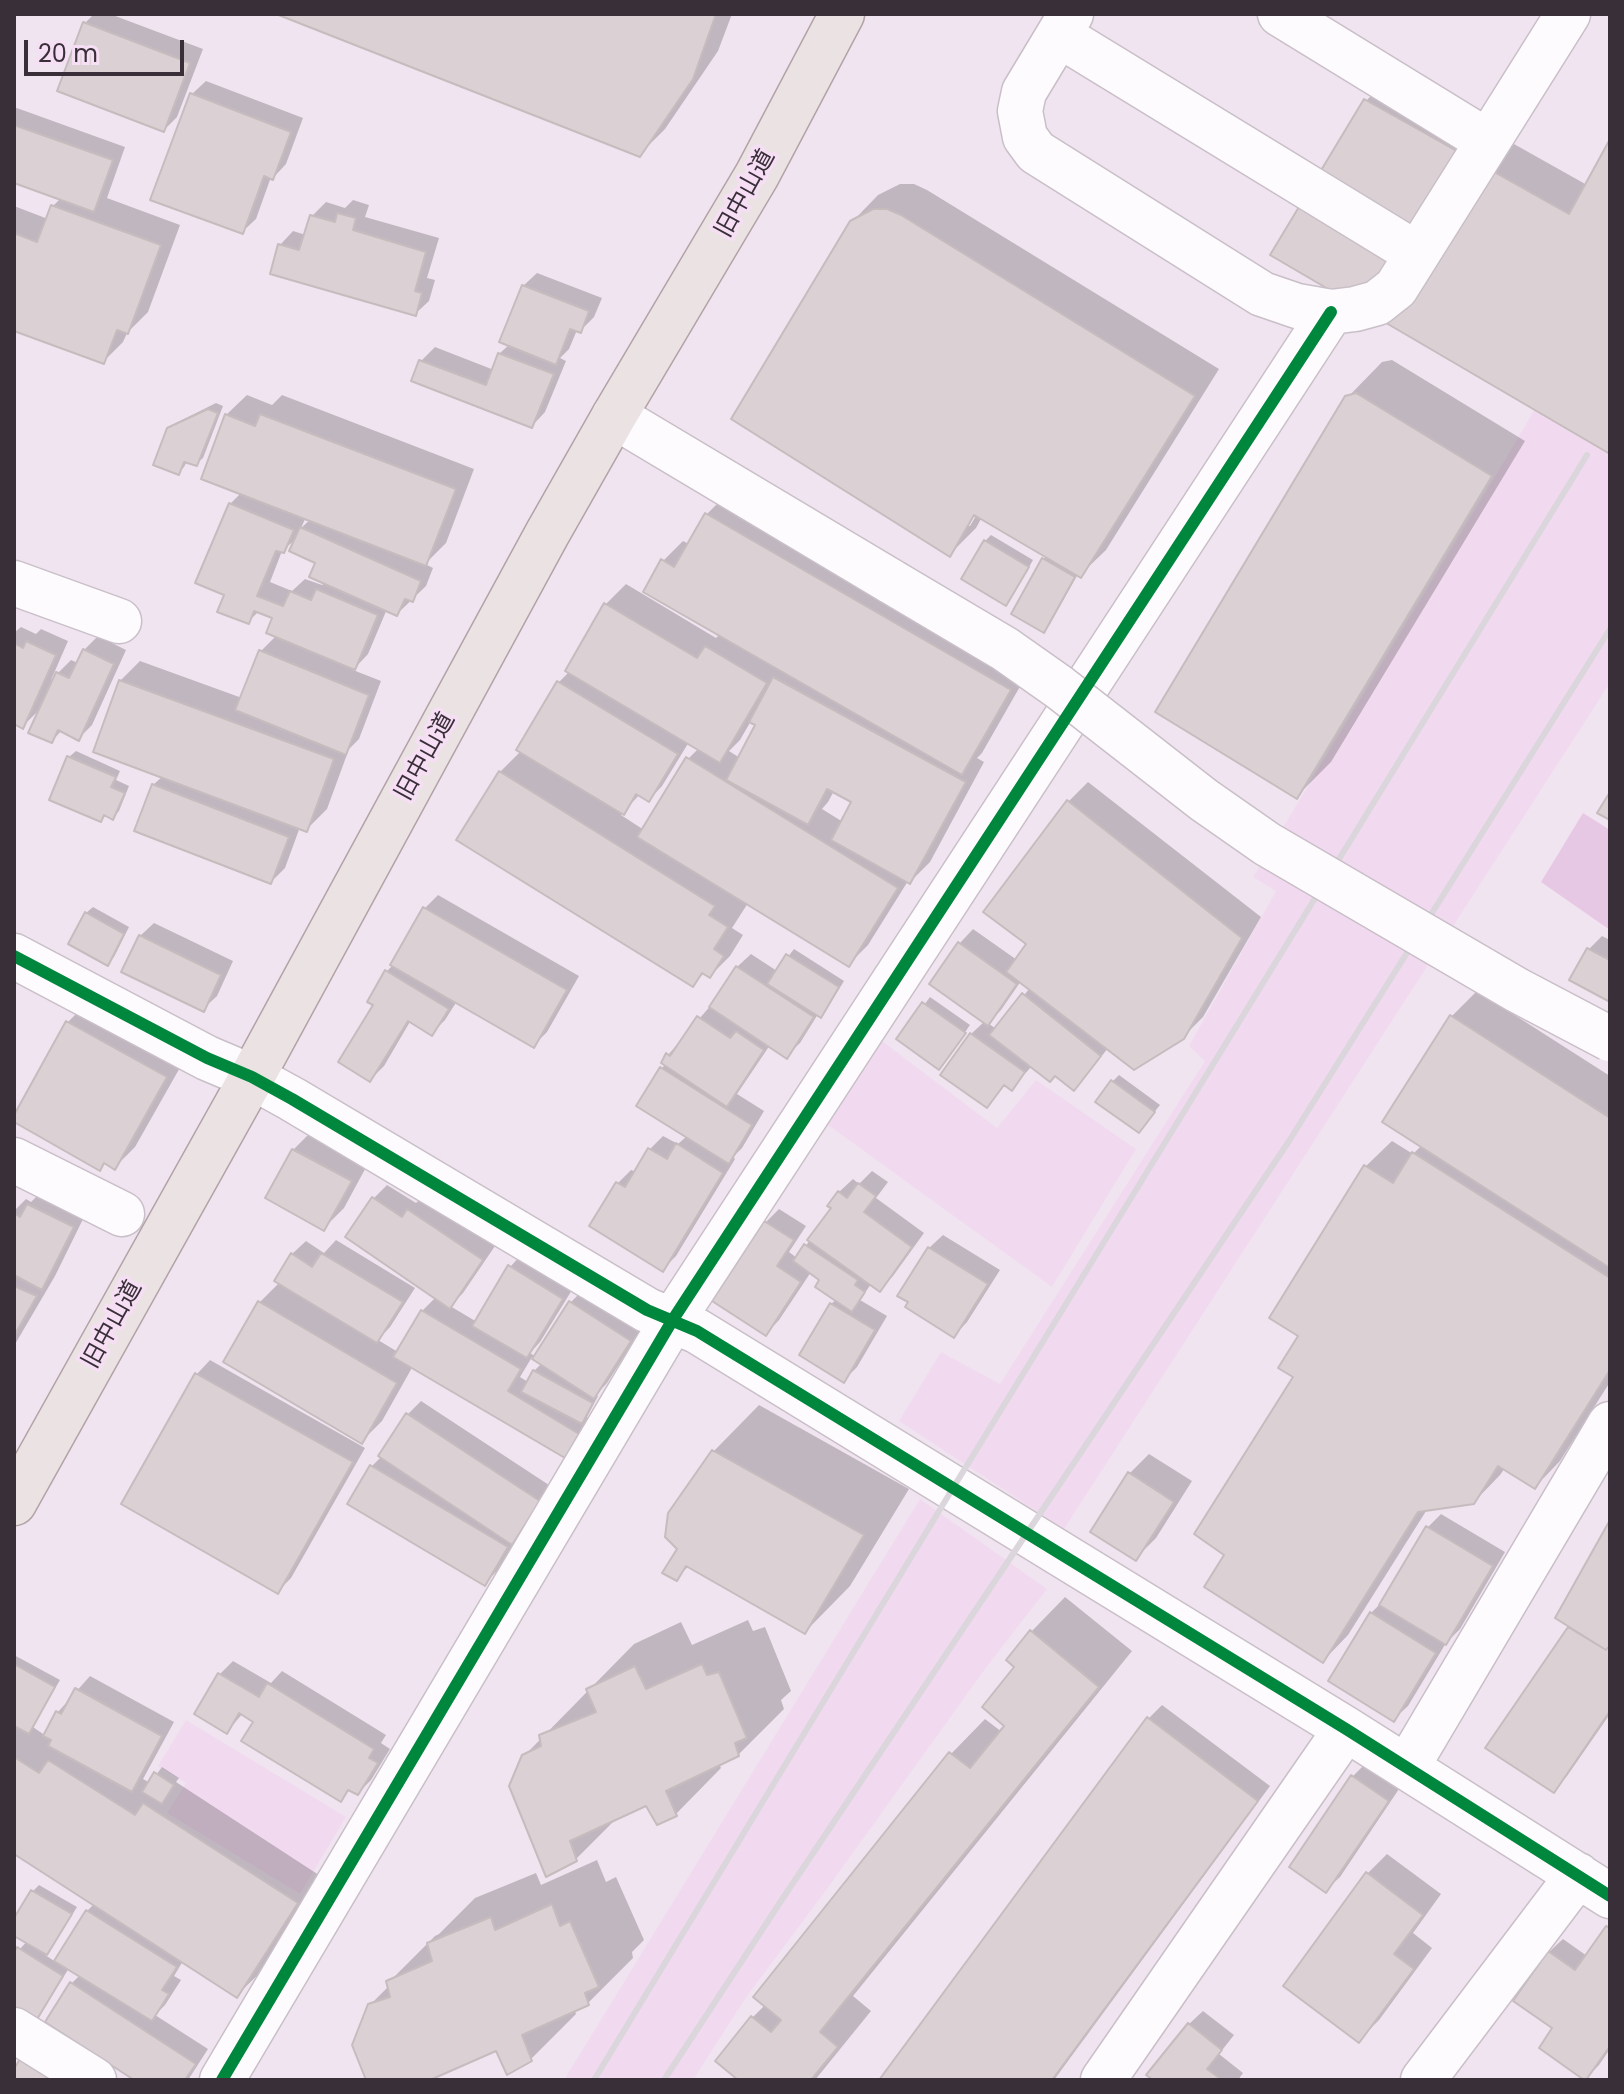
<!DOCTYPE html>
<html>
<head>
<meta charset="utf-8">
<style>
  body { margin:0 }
  #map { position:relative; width:1624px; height:2094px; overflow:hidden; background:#f0e4f0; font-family:Poppins,sans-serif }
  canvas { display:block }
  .frame { position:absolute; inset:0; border:16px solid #392f38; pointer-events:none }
  .scale { position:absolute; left:24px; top:40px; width:160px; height:36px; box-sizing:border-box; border:4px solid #392f38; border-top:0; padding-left:10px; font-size:24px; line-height:28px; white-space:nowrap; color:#392f38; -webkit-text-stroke:6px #f6def4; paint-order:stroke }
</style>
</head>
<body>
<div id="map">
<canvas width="1624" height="2094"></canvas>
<div class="frame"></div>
<div class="scale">20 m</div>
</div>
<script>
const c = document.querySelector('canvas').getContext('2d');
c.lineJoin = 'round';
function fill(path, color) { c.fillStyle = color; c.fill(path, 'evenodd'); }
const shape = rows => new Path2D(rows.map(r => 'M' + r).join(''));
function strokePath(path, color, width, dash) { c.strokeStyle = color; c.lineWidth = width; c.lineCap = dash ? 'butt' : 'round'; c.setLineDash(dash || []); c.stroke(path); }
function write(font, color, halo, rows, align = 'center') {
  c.font = font + ' Poppins,"Noto Sans JP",sans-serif'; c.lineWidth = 7; c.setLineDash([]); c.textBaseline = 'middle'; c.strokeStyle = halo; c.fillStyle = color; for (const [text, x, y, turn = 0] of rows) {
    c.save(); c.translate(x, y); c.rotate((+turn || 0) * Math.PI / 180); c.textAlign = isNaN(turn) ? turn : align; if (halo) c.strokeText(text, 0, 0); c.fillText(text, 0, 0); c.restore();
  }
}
fill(shape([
  [1610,281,1610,683,1064,1529,899,1421,941,1352,1000,1384,1205,1061,1189,1046,1276,891,1253,877,1502,465],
  [882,1041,997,1128,1036,1080,1136,1149,1052,1287,828,1125],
  [920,1499,1047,1589,985,1669,827,1889,747,1996,693,2080,564,2080],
  [186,1720,346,1817,300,1894,167,1813,186,1783,158,1766]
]), '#f1daef');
fill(shape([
  [1583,813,1610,830,1610,930,1541,882]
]), '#e7c8e4');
fill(shape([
  [94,14,110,14,203,49,177,117,164,130,85,23],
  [282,14,732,14,718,51,665,129,639,155],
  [1391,75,1587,185,1610,143,1610,452,1366,101],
  [206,81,303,118,286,164,273,178,271,177,256,219,242,232,192,94],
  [14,107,125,147,107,198,180,225,148,312,127,333,123,342,103,362,14,328,14,206,48,219,53,206,61,198,14,181],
  [900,184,914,184,927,190,1219,369,1106,550,1080,575,1078,574,1050,624,1044,630,1043,559,1047,556,982,517,976,528,950,554,852,222,878,195],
  [978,505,981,507,970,526,965,526],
  [353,200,369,205,365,217,439,238,427,278,435,280,429,301,415,314,280,245,293,231,306,235,312,216,326,202,345,208],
  [537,273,602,298,594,317,580,331,577,330,569,349,560,358,566,361,545,412,532,426,413,380,421,361,435,347,494,370,499,354,510,344,523,286],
  [1392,360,1525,441,1331,762,1297,796,1347,398,1382,362],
  [247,395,272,405,282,395,474,469,446,543,425,564,433,568,426,586,397,614,387,609,368,654,353,670,381,681,359,739,349,749,327,809,307,829,300,827,285,868,271,882,153,785,163,776,120,681,140,661,242,698,261,651,277,635,275,617,259,611,248,622,227,594,230,504,241,493,226,415],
  [306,517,311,519,301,528],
  [297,538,317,562,326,582,322,585,305,579,292,591,270,582,282,551],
  [216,403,223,406,203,458,196,464,187,461,184,467,178,473,169,430,176,423],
  [726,495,1030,669,982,753,977,758,984,762,930,862,910,882,908,881,868,945,848,965,748,903,732,928,743,935,730,956,710,976,705,972,693,985,500,772,521,751,558,683,569,672,606,604,626,584,716,638,720,634,663,561,683,541,689,544,706,515],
  [751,721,758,724,740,758,729,751,740,740],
  [689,742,699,748,688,759,644,830,621,815,640,794,649,800,662,786],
  [834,791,854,801,843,822,822,809,828,802],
  [991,535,1033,560,1012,597,1006,603,985,541],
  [21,627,36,634,41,629,68,641,51,680,71,660,78,663,84,650,98,636,126,650,92,725,79,738,62,730,52,741,41,708,23,726,14,722,14,633],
  [76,751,120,771,116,780,129,786,119,811,113,817,106,814,100,820,69,757],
  [1088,782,1261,917,1203,1017,1182,1038,1108,1048,1087,1075,1074,1088,1055,1074,1032,1066,1012,1088,1006,1084,987,1106,971,1034,985,1021,931,983,960,943,973,929,1017,960,1029,944,1068,802],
  [1021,981,1030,988,996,1029,988,1023,1001,1010],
  [438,895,579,976,547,1032,534,1045,457,1001,445,1020,432,1033,411,1020,384,1066,370,1080,376,1005,387,971,393,965,425,908],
  [93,907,129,927,114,957,107,963,86,913],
  [154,923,233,961,217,996,203,1009,140,936],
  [1602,936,1610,940,1610,1000,1589,949],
  [794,949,844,981,827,1009,820,1015,818,1014,800,1043,786,1056,770,1045,737,1094,764,1111,742,1148,733,1157,735,1159,676,1256,663,1269,618,1183,631,1170,636,1172,650,1149,663,1136,678,1144,687,1136,661,1069,666,1064,668,1055,712,1004,737,967,751,954,777,971],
  [1477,991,1610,1076,1610,1382,1560,1461,1535,1487,1505,1468,1500,1475,1474,1502,1428,1508,1348,1635,1323,1661,1227,1554,1296,1376,1301,1335,1366,1166,1392,1141,1413,1154,1422,1145,1451,1017],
  [930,997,970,1025,945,1061,899,1039],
  [88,1002,186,1057,135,1147,115,1167,106,1162,100,1168,14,1120,68,1022],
  [1119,1075,1160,1105,1145,1124,1112,1082],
  [313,1130,370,1160,344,1208,324,1228,293,1150],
  [872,1171,888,1182,876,1198,924,1233,893,1276,880,1290,871,1284,860,1300,887,1316,857,1367,844,1380,831,1304,837,1299,822,1280,811,1272,779,1320,766,1334,715,1301,766,1222,779,1209,806,1226,789,1252,797,1258,834,1207,839,1192,853,1179,859,1184],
  [387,1185,416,1203,422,1197,495,1246,463,1293,450,1306,477,1322,510,1267,523,1253,575,1285,540,1342,530,1353,536,1357,571,1302,584,1289,643,1327,607,1383,596,1395,598,1396,587,1417,591,1420,578,1442,565,1456,413,1366,382,1421,362,1441,260,1302,280,1282,292,1254,306,1241,324,1253,336,1240,415,1288,390,1327,378,1340,398,1352,422,1311,436,1297,374,1198],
  [532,1357,542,1363,534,1371,528,1382,520,1377],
  [42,1191,86,1213,55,1276,14,1346,14,1211,26,1199,31,1202],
  [943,1235,1000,1270,967,1322,954,1336,929,1248],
  [210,1360,365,1448,291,1578,278,1591,124,1503,197,1374],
  [421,1401,552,1487,519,1534,498,1570,485,1583,371,1467,382,1456,408,1414],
  [759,1405,909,1489,850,1586,805,1632,689,1566,676,1578,679,1549,714,1451],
  [1149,1454,1192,1481,1156,1538,1136,1558,1129,1474],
  [1441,1514,1505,1552,1460,1629,1446,1643,1408,1706,1394,1719,1371,1613,1385,1599,1428,1527],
  [1610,1524,1610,1714,1567,1776,1553,1790,1488,1748,1571,1627],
  [1065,1597,1132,1651,853,1996,871,2011,815,2080,742,2080,718,2061,753,2017,765,2005,951,1754,985,1719,1002,1732,1007,1725,1017,1667,1031,1632],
  [748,1620,753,1631,765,1627,791,1691,781,1700,784,1709,738,1755,719,1764,721,1768,676,1814,647,1803,619,1816,576,1859,524,1756,634,1644,681,1622,692,1645],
  [14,1655,60,1680,33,1727,46,1736,58,1712,90,1676,174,1722,143,1779,150,1783,162,1767,179,1778,176,1782,322,1877,263,1970,237,1995,183,1961,174,1976,181,1980,165,2005,155,2015,208,2049,188,2080,138,2080,47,2021,72,1983,80,1975,69,1968,42,2012,36,2018,14,2005,14,1956,27,1941,14,1933,14,1922,33,1891,39,1885,77,1907,53,1946,45,1955,56,1962,87,1911,94,1904,14,1852],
  [233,1661,271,1683,282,1671,386,1735,381,1743,390,1749,371,1780,358,1793,350,1789,340,1799,255,1721,243,1713,227,1732,220,1674],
  [1162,1705,1270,1786,1054,2080,882,2080,1148,1719],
  [1366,1763,1401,1786,1340,1877,1326,1890,1292,1867,1353,1776],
  [1387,1854,1441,1894,1413,1933,1432,1948,1379,2020,1359,2040,1367,1874],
  [597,1860,606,1882,616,1877,644,1940,632,1952,633,1958,588,2003,574,2009,576,2014,530,2060,497,2048,425,2080,368,2080,370,2005,390,1985,389,1982,435,1936,439,1934,475,1898,536,1873,541,1885],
  [1610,1925,1610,2049,1599,2065,1585,2079,1555,2028,1549,1952,1563,1939,1587,1956],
  [1203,2011,1234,2035,1219,2054,1243,2073,1238,2080,1156,2080,1189,2024]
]), '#0003');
const building = shape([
  [276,14,716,14,693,79,640,157,276,14],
  [83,22,190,63,164,132,57,91,83,22],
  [190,93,291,132,273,180,264,176,243,234,150,200,190,93],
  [1364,99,1569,214,1610,139,1610,454,1270,255,1364,99],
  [14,125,113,160,94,212,14,183,14,125],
  [51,205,161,245,128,334,117,330,104,364,14,331,14,233,37,242,51,205],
  [873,209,887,209,901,215,1195,396,1081,578,974,515,950,557,731,419,850,221,873,209],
  [337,213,356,218,353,230,426,252,415,291,422,293,416,316,270,274,278,244,299,250,310,215,335,222,337,213],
  [522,285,589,311,581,333,570,329,556,365,499,342,522,285],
  [498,353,554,374,532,428,411,381,419,360,486,385,498,353],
  [1356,393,1492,476,1297,799,1155,712,1345,396,1356,393],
  [208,409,218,413,197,466,184,462,179,475,153,465,167,428,208,409],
  [225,414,255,426,260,414,456,489,426,566,201,479,225,414],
  [229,503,294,530,284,553,276,551,257,596,283,606,290,591,311,600,316,589,378,615,355,670,266,633,272,618,254,611,249,624,217,612,224,595,195,583,229,503],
  [705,513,1011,690,962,775,643,592,661,559,674,567,705,513],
  [300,527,421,581,413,602,405,599,397,616,309,577,315,563,289,551,300,527],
  [984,540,1029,567,1006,606,961,579,984,540],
  [1042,558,1075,577,1044,633,1011,614,1042,558],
  [604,603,697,658,705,646,767,683,720,763,565,671,604,603],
  [26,641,56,655,23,729,14,724,14,643,23,648,26,641],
  [83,649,114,664,79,741,58,730,52,743,28,733,56,672,69,678,83,649],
  [259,650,369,695,346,755,235,710,259,650],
  [773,677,966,782,910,884,831,840,851,802,827,789,808,825,726,780,755,725,749,722,773,677],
  [119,680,334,759,307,832,93,752,119,680],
  [557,681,678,754,649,802,636,794,624,815,516,750,557,681],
  [67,756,116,777,111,787,125,793,113,820,104,815,101,822,49,800,67,756],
  [686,757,898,888,849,967,637,837,686,757],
  [499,771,715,906,709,915,728,927,714,949,724,956,710,978,702,973,693,987,456,840,499,771],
  [152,784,289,837,271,884,134,831,152,784],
  [1610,792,1610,820,1597,813,1610,792],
  [1067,800,1242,938,1184,1039,1134,1070,1006,972,1026,944,983,912,1067,800],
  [423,907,567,990,534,1048,390,965,423,907],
  [85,912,124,934,108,966,68,944,85,912],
  [139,935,221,975,204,1012,121,972,139,935],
  [958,942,1017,984,988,1026,929,984,958,942],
  [1587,948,1610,960,1610,1002,1569,980,1587,948],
  [786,954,839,987,821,1018,767,984,786,954],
  [736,966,814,1017,787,1059,709,1007,736,966],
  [385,970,449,1009,432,1036,408,1021,370,1082,338,1062,373,1005,367,1002,385,970],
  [1022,993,1101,1056,1074,1091,1055,1076,1050,1082,989,1035,1022,993],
  [922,1002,966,1033,939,1070,896,1039,922,1002],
  [1450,1015,1610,1118,1610,1268,1382,1122,1450,1015],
  [697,1016,730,1038,736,1031,764,1050,727,1107,661,1063,666,1053,670,1056,697,1016],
  [66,1021,167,1077,115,1170,104,1163,100,1171,14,1122,14,1115,66,1021],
  [970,1033,1025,1072,1012,1091,1004,1085,987,1108,940,1075,970,1033],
  [660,1067,752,1125,729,1164,636,1106,660,1067],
  [1111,1080,1155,1112,1139,1133,1095,1102,1111,1080],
  [676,1143,723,1173,663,1272,589,1226,616,1182,625,1187,648,1148,667,1159,676,1143],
  [292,1149,352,1181,324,1231,265,1198,292,1149],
  [1412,1152,1610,1278,1610,1370,1535,1489,1498,1466,1474,1504,1418,1512,1323,1663,1204,1587,1224,1555,1194,1534,1293,1377,1278,1368,1298,1336,1269,1318,1364,1165,1393,1183,1412,1152],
  [858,1183,876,1196,864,1212,912,1247,880,1292,807,1240,831,1208,827,1206,838,1191,847,1198,858,1183],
  [372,1197,402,1217,407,1209,483,1260,450,1309,345,1237,372,1197],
  [27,1204,74,1227,42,1290,14,1275,14,1213,20,1217,27,1204],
  [764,1221,794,1240,777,1266,801,1282,766,1336,712,1301,764,1221],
  [804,1244,858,1280,855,1285,865,1292,852,1312,815,1287,819,1280,793,1261,804,1244],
  [928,1247,988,1284,954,1338,905,1307,908,1302,897,1296,928,1247],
  [291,1253,312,1267,321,1253,403,1302,377,1343,274,1281,291,1253],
  [508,1265,563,1299,527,1358,472,1326,508,1265],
  [14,1286,37,1296,14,1336,14,1286],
  [258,1301,397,1383,362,1444,223,1362,258,1301],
  [569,1301,631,1341,594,1399,532,1359,569,1301],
  [830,1303,875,1330,844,1383,799,1355,830,1303],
  [421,1310,521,1369,508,1391,579,1434,565,1458,393,1357,421,1310],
  [533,1370,593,1403,582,1424,521,1392,533,1370],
  [195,1373,353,1462,278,1594,121,1504,195,1373],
  [406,1413,540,1501,512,1545,378,1456,406,1413],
  [712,1450,864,1535,805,1634,686,1566,677,1581,662,1573,677,1549,665,1537,668,1513,712,1450],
  [370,1465,508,1547,485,1586,347,1504,370,1465],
  [1128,1472,1174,1502,1136,1561,1090,1532,1128,1472],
  [1610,1520,1610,1645,1606,1650,1555,1618,1610,1520],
  [1426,1526,1493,1566,1446,1645,1379,1605,1426,1526],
  [1370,1612,1436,1653,1394,1722,1328,1681,1370,1612],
  [1568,1627,1606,1650,1610,1645,1610,1711,1554,1793,1485,1748,1568,1627],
  [1030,1630,1099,1687,820,2032,838,2047,811,2080,738,2080,715,2061,751,2016,771,2032,781,2020,753,1997,949,1752,970,1768,1004,1726,982,1707,1014,1667,1006,1660,1030,1630],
  [14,1664,55,1687,29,1734,14,1726,14,1664],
  [702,1664,707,1675,719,1672,747,1738,735,1743,739,1756,666,1791,677,1816,657,1825,646,1806,570,1841,577,1861,546,1877,509,1786,522,1755,541,1746,539,1735,596,1712,586,1689,635,1666,646,1689,702,1664],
  [218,1673,259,1697,267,1683,374,1749,369,1758,378,1763,358,1795,348,1790,341,1802,241,1741,253,1722,239,1713,227,1734,194,1714,218,1673],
  [75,1688,162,1736,132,1792,48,1746,51,1740,43,1736,56,1711,61,1714,75,1688],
  [1147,1717,1258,1801,1052,2080,879,2080,1147,1717],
  [14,1757,39,1773,48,1760,135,1815,143,1803,298,1903,237,1998,14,1854,14,1757],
  [154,1772,174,1785,162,1804,142,1792,154,1772],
  [1351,1775,1389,1801,1326,1893,1289,1867,1351,1775],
  [1366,1872,1423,1915,1394,1954,1414,1969,1359,2043,1283,1986,1366,1872],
  [31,1890,72,1914,47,1955,14,1936,14,1918,31,1890],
  [552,1904,560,1926,570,1921,599,1987,585,1993,589,2005,522,2035,532,2061,507,2075,496,2051,430,2080,366,2080,352,2045,368,2004,390,1997,386,1981,432,1961,427,1943,491,1917,495,1930,552,1904],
  [86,1910,177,1967,162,1990,169,1994,152,2021,54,1961,86,1910],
  [1606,1926,1610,1928,1610,2046,1586,2080,1584,2080,1539,2048,1552,2028,1513,2001,1548,1951,1575,1970,1606,1926],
  [17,1947,63,1976,36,2021,14,2007,14,1952,17,1947],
  [70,1982,196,2064,185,2080,134,2080,45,2022,70,1982],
  [1188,2023,1222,2050,1207,2069,1222,2080,1153,2080,1146,2075,1188,2023],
  [20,2059,52,2080,14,2080,14,2069,20,2059]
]);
fill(building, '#dbd1d4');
strokePath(building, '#c6bbbd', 2);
const minor = shape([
  [1071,14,1024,92,1020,111,1025,137,1036,152,1262,294,1297,306,1331,312,1355,309,1377,303,1396,288,1568,14],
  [1280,14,1487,141],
  [1059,35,1417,254],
  [614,416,892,582],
  [14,583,119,621],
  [14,956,207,1058,252,1077,292,1099,647,1310,697,1331,1346,1729,1610,1896],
  [14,1160,122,1214],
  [1407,1767,1610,1424],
  [14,2030,94,2080],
  [222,2080,672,1321,1331,312],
  [1103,2080,1346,1729],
  [1423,2080,1578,1875]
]);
const major = shape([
  [14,1503,252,1077,547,534,614,416,757,175,842,14]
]);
strokePath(minor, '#c9bfc8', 47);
strokePath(major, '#b3a2a6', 47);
strokePath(minor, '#fdfbfd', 44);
strokePath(major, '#ebe3e3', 44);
strokePath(shape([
  [594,2080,953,1488,1587,455],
  [664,2080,781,1901,1289,1141,1610,629]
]), '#dbd6db', 6);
const minorBridge = shape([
  [892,582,1005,649,1059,687,1204,800,1267,844,1517,990,1610,1039]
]);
strokePath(minorBridge, '#c9bfc8', 47, []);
strokePath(minorBridge, '#fdfbfd', 44);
strokePath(shape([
  [14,956,207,1058,252,1077,292,1099,647,1310,697,1331,1346,1729,1610,1896],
  [222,2080,672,1321,1331,312]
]), '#00873e', 12);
write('24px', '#392f38', '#f6def4', [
  ["旧中山道",746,194,-61],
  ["旧中山道",426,757,-61],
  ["旧中山道",113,1325,-61]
]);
</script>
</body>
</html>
